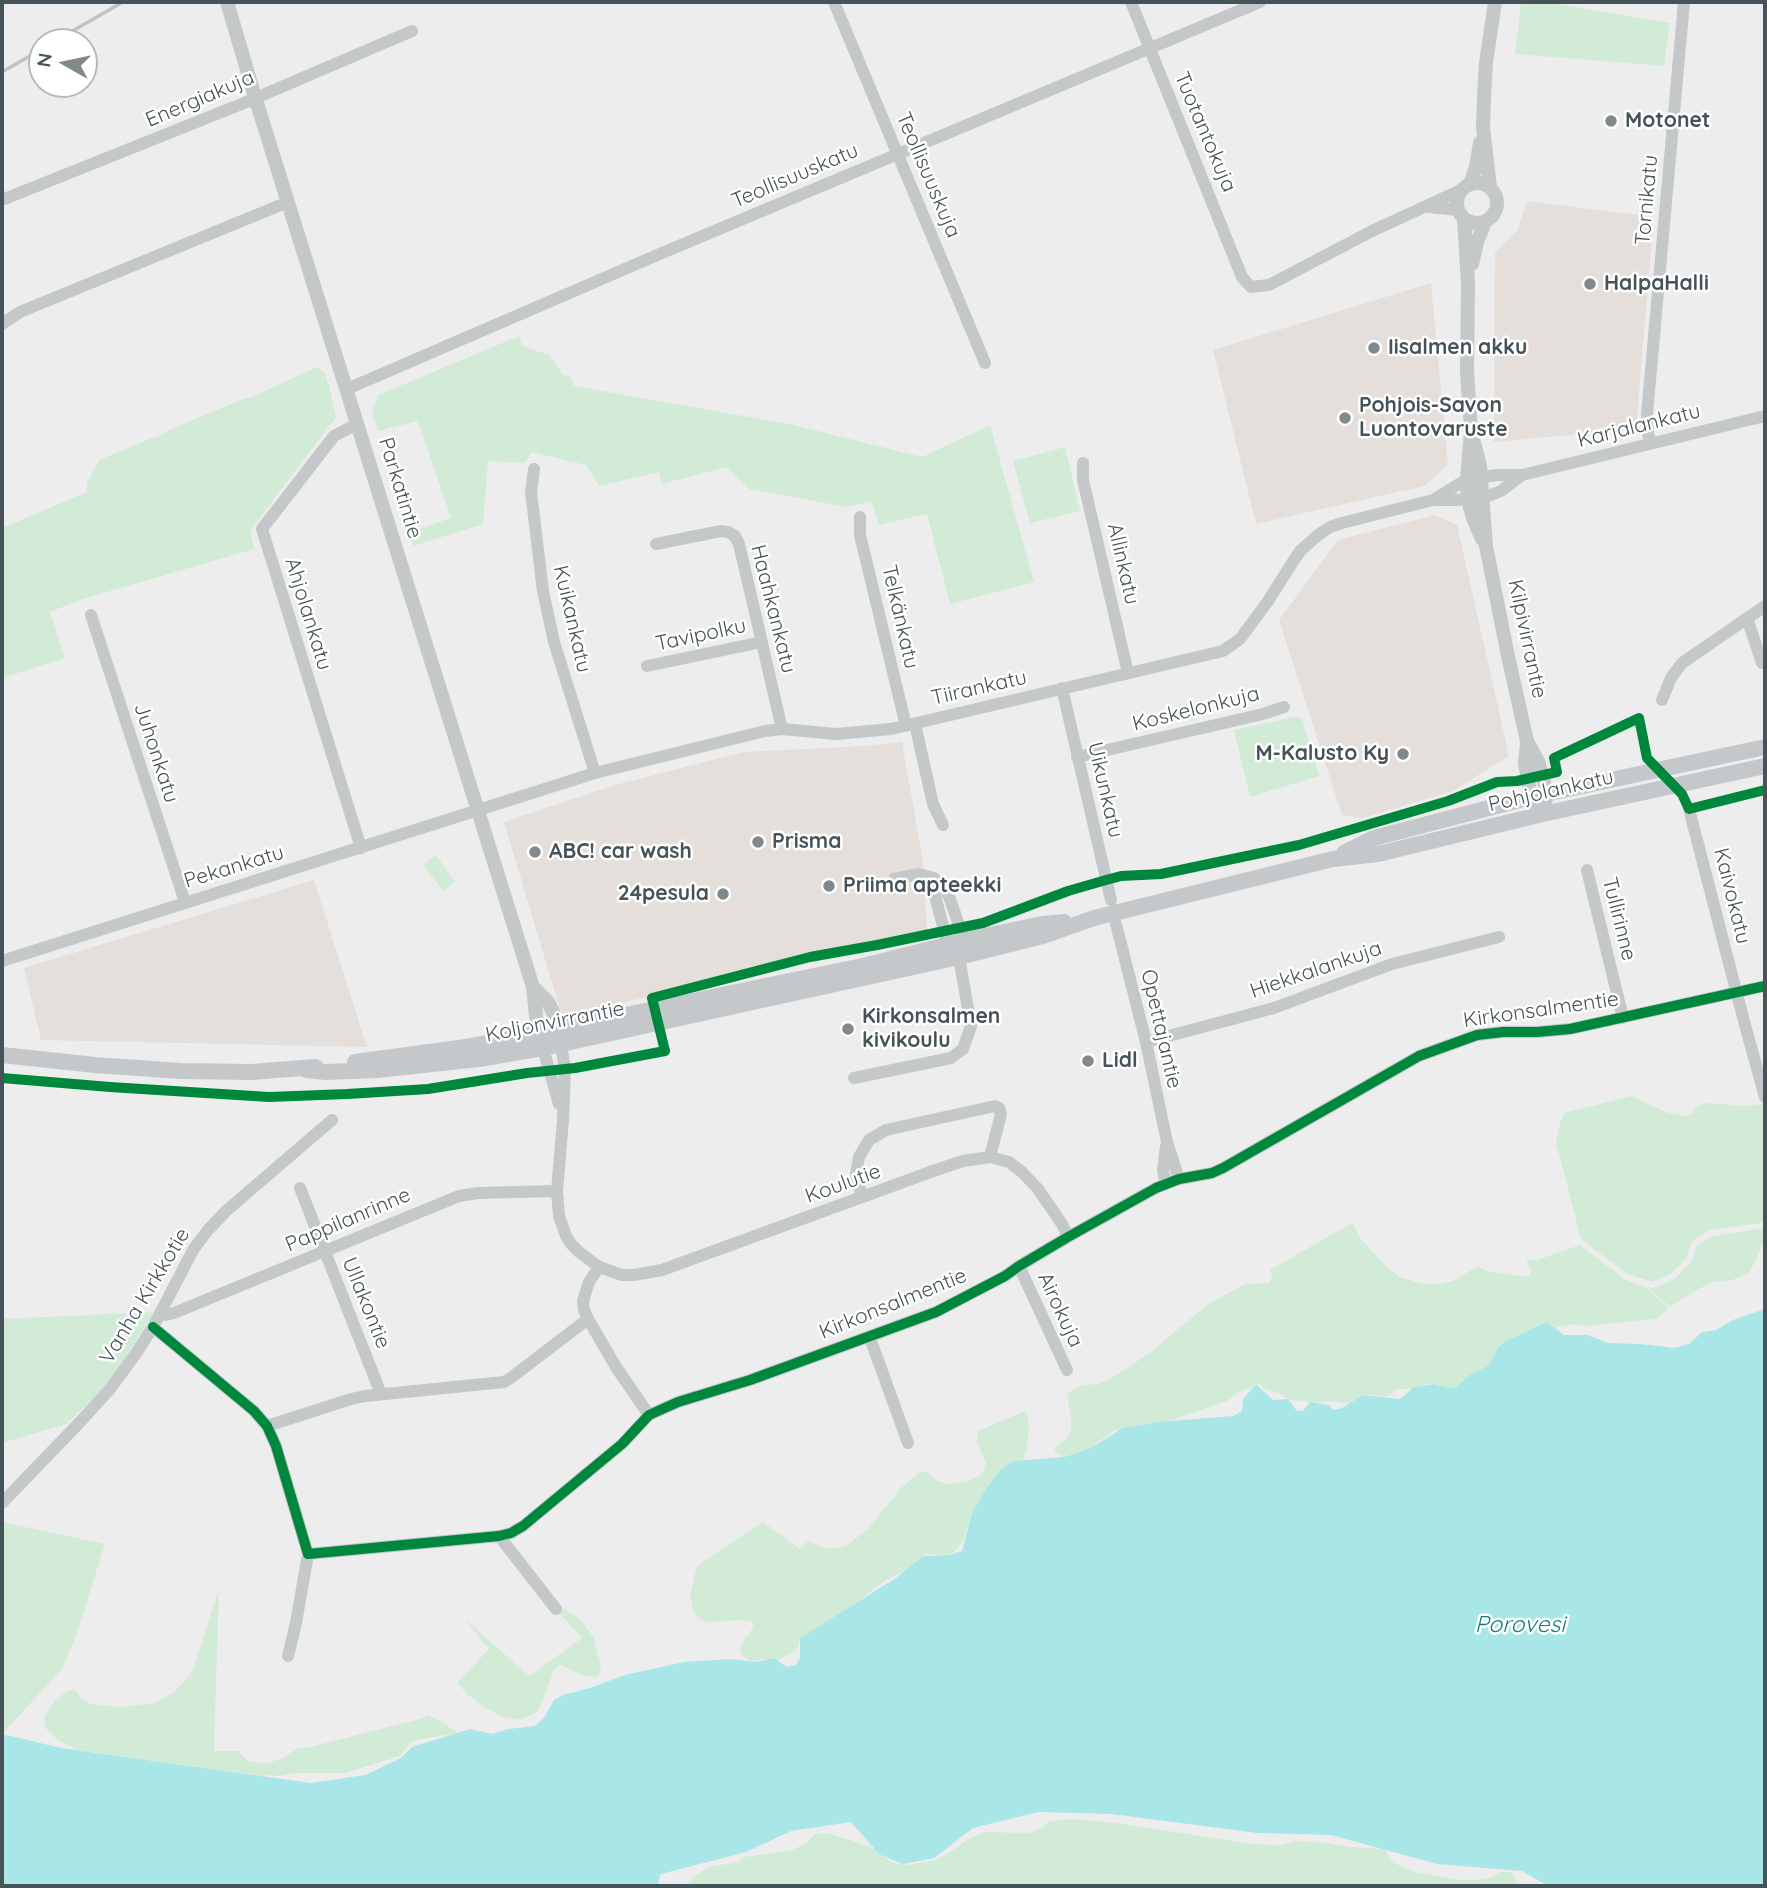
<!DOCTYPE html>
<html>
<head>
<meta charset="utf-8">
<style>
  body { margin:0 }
  #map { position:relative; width:1767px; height:1888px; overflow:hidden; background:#eeeded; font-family:Quicksand,sans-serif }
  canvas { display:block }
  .frame { position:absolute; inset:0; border:4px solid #465358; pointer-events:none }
  .north { position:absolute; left:28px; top:28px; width:70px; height:70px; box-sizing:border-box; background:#fff; border:2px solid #b5babc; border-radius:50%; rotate:279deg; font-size:19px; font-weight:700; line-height:28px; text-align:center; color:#465358 }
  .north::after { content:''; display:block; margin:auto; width:24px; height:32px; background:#81898c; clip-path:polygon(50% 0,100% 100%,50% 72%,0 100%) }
</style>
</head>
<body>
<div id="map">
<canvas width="1767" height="1888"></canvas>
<div class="frame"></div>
<div class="north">N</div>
</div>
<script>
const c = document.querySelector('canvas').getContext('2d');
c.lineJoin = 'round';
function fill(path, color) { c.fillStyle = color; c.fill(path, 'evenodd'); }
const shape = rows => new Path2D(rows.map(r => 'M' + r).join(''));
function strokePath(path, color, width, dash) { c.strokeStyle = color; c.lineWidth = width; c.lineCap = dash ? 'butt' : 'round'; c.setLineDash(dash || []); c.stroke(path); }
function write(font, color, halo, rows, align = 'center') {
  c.font = font + ' Quicksand,sans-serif'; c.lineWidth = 5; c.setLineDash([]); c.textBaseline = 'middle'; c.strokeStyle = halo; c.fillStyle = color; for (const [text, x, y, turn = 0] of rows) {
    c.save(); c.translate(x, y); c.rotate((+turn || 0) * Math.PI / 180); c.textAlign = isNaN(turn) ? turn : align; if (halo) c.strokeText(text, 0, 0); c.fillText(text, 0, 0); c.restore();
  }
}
fill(shape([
  [1527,201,1654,217,1636,429,1494,442,1495,252,1517,231],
  [1431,283,1448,465,1424,486,1256,524,1213,350],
  [1435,515,1457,525,1509,756,1453,791,1363,818,1342,815,1279,620,1338,540],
  [902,742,923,862,927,931,912,938,562,1016,504,822,615,785,744,752,864,746],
  [314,880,367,1047,41,1040,24,968]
]), '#e4dfda');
fill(shape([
  [1521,2,1545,2,1670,23,1664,66,1515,54],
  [519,336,522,346,549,355,563,375,570,376,574,386,794,425,922,457,990,425,1034,582,950,604,927,514,879,525,872,501,847,507,749,489,726,467,662,484,659,472,599,486,586,465,532,452,524,463,488,461,483,524,413,546,410,532,451,518,418,421,378,431,372,412,378,395],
  [317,367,325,373,328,384,329,384,336,417,250,531,254,549,83,599,50,612,65,658,2,678,2,528,87,492,87,483,99,460,149,439,160,436,169,430,238,401,254,396],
  [1065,447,1080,511,1030,523,1013,461],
  [1294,717,1302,718,1319,776,1250,797,1234,730],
  [436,855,455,882,443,891,423,865],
  [1631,1096,1666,1112,1683,1116,1690,1115,1697,1106,1706,1103,1746,1106,1764,1104,1765,1109,1765,1220,1761,1223,1710,1230,1692,1241,1686,1259,1672,1273,1653,1282,1627,1274,1581,1239,1556,1142,1560,1123,1564,1113],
  [1352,1223,1361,1239,1383,1263,1399,1277,1424,1284,1441,1284,1453,1281,1478,1266,1486,1271,1528,1277,1531,1272,1526,1260,1537,1260,1580,1245,1624,1279,1645,1287,1669,1308,1656,1319,1585,1326,1576,1324,1556,1327,1547,1322,1498,1348,1488,1366,1471,1374,1455,1388,1448,1388,1434,1384,1427,1384,1412,1389,1398,1389,1387,1396,1363,1395,1349,1403,1329,1401,1315,1403,1288,1399,1279,1393,1263,1388,1261,1384,1256,1384,1251,1388,1238,1392,1227,1401,1160,1424,1143,1424,1113,1431,1091,1448,1063,1457,1055,1451,1055,1447,1067,1438,1071,1431,1071,1420,1067,1394,1082,1385,1099,1384,1120,1373,1148,1354,1208,1304,1245,1284,1269,1283,1272,1278,1270,1270],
  [1765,1228,1765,1238,1755,1262,1748,1274,1732,1280,1714,1282,1700,1288,1670,1307,1647,1287,1654,1288,1675,1279,1691,1262,1697,1245,1713,1236],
  [154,1312,111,1382,66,1424,2,1443,2,1319],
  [1025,1411,1028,1418,1029,1430,1027,1447,1023,1460,972,1513,964,1539,953,1554,948,1555,925,1554,912,1567,883,1582,853,1605,800,1638,798,1647,793,1652,777,1661,774,1658,749,1661,742,1655,740,1648,743,1641,753,1628,753,1622,744,1620,708,1622,700,1619,693,1611,690,1595,697,1566,763,1522,800,1549,808,1541,817,1545,829,1549,846,1546,868,1529,901,1488,918,1473,926,1471,937,1481,949,1484,965,1482,979,1476,984,1470,986,1463,977,1441,978,1431],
  [2,1522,105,1544,76,1636,63,1668,2,1734],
  [219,1588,214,1751,239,1751,244,1758,250,1762,268,1763,283,1758,298,1748,306,1748,424,1718,426,1715,443,1722,457,1733,412,1741,400,1756,345,1773,294,1773,281,1776,266,1775,262,1776,78,1750,59,1741,47,1730,44,1718,47,1712,55,1701,68,1690,75,1690,82,1699,91,1704,121,1707,154,1703,173,1693,189,1676,194,1667],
  [563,1608,580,1619,594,1638,601,1667,599,1675,597,1677,584,1676,570,1670,562,1665,559,1665,554,1670,542,1703,536,1713,518,1720,501,1716,484,1707,468,1695,457,1683,489,1649,464,1618,529,1676,582,1638,560,1614],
  [1073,1819,1117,1823,1252,1844,1281,1845,1296,1841,1329,1843,1342,1846,1380,1849,1386,1850,1388,1856,1394,1863,1415,1872,1459,1880,1478,1880,1491,1878,1500,1872,1512,1872,1515,1880,1520,1886,685,1886,695,1876,709,1867,738,1862,744,1857,792,1850,805,1844,815,1834,829,1834,851,1840,875,1849,891,1862,906,1865,933,1861,950,1852,970,1838,986,1832,1030,1833,1040,1829,1049,1821]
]), '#d2ebd7');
fill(shape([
  [1765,1307,1765,1886,1548,1886,1522,1871,1437,1864,1331,1835,1257,1833,1112,1814,1038,1812,973,1828,934,1858,903,1864,879,1854,851,1822,791,1831,746,1852,661,1874,657,1886,2,1886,2,1734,61,1748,311,1783,365,1775,401,1758,412,1747,470,1729,492,1734,509,1729,535,1726,544,1718,554,1700,563,1695,590,1688,625,1675,684,1662,730,1659,756,1662,774,1658,787,1667,796,1665,800,1658,800,1638,896,1578,923,1556,950,1555,962,1551,972,1513,986,1489,1001,1469,1013,1461,1064,1457,1091,1448,1123,1428,1158,1422,1233,1416,1242,1411,1243,1399,1256,1384,1273,1400,1288,1399,1296,1410,1303,1411,1310,1402,1329,1405,1334,1410,1342,1408,1363,1395,1400,1399,1414,1387,1434,1384,1448,1388,1455,1388,1471,1374,1488,1366,1498,1348,1506,1341,1547,1322,1564,1335,1588,1335,1608,1343,1640,1344,1675,1348,1689,1344,1702,1332,1716,1330,1733,1320,1762,1310]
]), '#a9e6e7');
strokePath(shape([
  [834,2,985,363],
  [1131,2,1242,277,1251,287,1269,285,1372,231,1461,190],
  [2,200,244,103,412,31],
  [1428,207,1458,210],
  [2,324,20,312,288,202],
  [347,389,662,253,1260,2],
  [357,424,334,436,262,529,361,848],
  [1651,443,1648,434,1647,414,1684,2],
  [1083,463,1083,480,1128,673],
  [534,469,531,492,543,591,554,642,595,773],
  [1522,475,1501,491,1483,498,1454,500,1433,500,1467,479,1498,475,1522,475,1765,416],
  [860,517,860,535,906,726],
  [656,544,721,531,728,532,735,536,739,544,782,729],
  [91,615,185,902],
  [1747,618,1762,663],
  [647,666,762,642],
  [1062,688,1111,900],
  [1662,700,1671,678,1682,663,1765,606],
  [915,724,933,804,943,825],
  [1077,757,1263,714,1284,707],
  [1689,809,1745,1025,1765,1097],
  [1587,870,1623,1018],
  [922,877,929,882,934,892,948,945,954,951],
  [1116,924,1146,1042,1167,1142,1179,1179],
  [2,961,595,773,765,731,782,729,836,734,891,729,1223,651,1240,639,1268,601,1294,560,1301,550,1318,535,1330,527,1342,523,1433,500],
  [1146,1042,1274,1008,1392,964,1499,937],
  [561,1044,565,1070,563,1120,557,1191,559,1216,566,1236,572,1245,579,1252,599,1267,589,1282,583,1301,584,1310,588,1319,616,1367,649,1415],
  [543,1048,559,1104],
  [854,1078,951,1058,963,1049,971,1026,959,957,962,941,960,928,950,899,944,887,934,878,919,874,894,879],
  [1166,1184,1163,1171,1166,1146],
  [300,1188,381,1394],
  [862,1197,856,1174,859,1157,869,1140,886,1130,995,1106,999,1108,1001,1114,990,1157],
  [1019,1266,1067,1370],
  [599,1267,622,1275,634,1275,662,1270,936,1170,963,1161,990,1157,1009,1162,1022,1172,1038,1189,1062,1224,1068,1237],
  [160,1313,166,1315,174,1313,459,1196,478,1193,557,1191],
  [153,1327,254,1411,267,1426,276,1446,308,1554,499,1536,511,1533,523,1526,622,1444,649,1415,678,1402,750,1380,936,1312,1005,1276,1019,1266,1068,1237,1156,1188,1179,1179,1212,1173,1223,1168,1419,1056,1477,1035,1503,1032,1537,1032,1570,1029,1765,986],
  [870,1338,908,1443],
  [267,1426,351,1399,365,1396,504,1382,512,1377,588,1319],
  [2,1503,80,1422,110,1389,135,1355,153,1327,193,1250,208,1230,226,1211,332,1120],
  [499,1536,556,1609],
  [288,1656,296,1623,308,1554]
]), '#c4c8c9', 12);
strokePath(shape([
  [227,2,255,97,533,987,536,1016,542,1043],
  '1457 203a20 20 0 1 1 40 0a20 20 0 1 1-40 0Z',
  [1470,184,1476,167,1480,143],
  [1490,187,1483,128,1484,96,1486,63,1495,2],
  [1464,219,1468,283,1467,371,1471,431,1467,479,1468,500,1473,518,1482,539],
  [1472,264,1477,242,1485,222],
  [1471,431,1480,466,1486,546,1508,656,1527,741,1538,761,1547,793,1543,814],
  [1527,743,1525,763,1531,797,1535,805],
  [533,987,548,1002,553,1012,560,1039]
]), '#c4c8c9', 14);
strokePath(shape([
  [1344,853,1374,838,1531,797,1765,747],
  [2,1055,95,1065,181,1071,251,1072,316,1067],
  [355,1062,459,1048,519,1037,867,965,962,941,1042,924,1064,922],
  [306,1070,326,1072,377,1070,479,1059,543,1048,959,957,1043,936,1094,918,1333,859,1378,854,1543,814,1765,766]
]), '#c5c8ca', 16);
strokePath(shape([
  [53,42,123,2],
  [2,72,42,49]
]), '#c0c2c4', 3.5);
strokePath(shape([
  [2,1078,110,1087,269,1097,347,1094,428,1089,527,1073,575,1068,665,1051,652,998,810,957,877,945,983,923,1068,891,1106,880,1121,876,1161,874,1299,845,1448,801,1497,782,1517,781,1557,772,1554,758,1639,718,1647,758,1682,794,1689,809,1765,790],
  [153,1327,254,1411,267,1426,276,1446,308,1554,499,1536,511,1533,523,1526,622,1444,649,1415,678,1402,750,1380,936,1312,1005,1276,1019,1266,1068,1237,1156,1188,1179,1179,1212,1173,1223,1168,1419,1056,1477,1035,1503,1032,1537,1032,1570,1029,1765,986]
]), '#00873e', 10);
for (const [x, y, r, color] of [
  [1611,121,7,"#81898c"],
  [1590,284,7,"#81898c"],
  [1374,348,7,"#81898c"],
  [1345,418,7,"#81898c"],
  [1403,754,7,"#81898c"],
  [758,842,7,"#81898c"],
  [535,852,7,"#81898c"],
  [829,886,7,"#81898c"],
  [723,894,7,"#81898c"],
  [848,1029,7,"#81898c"],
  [1088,1061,7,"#81898c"]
]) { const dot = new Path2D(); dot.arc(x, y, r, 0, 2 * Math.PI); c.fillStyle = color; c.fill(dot); strokePath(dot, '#fff', 2.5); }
write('21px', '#465358', '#fff', [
  ["Energiakuja",200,99,-23],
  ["Tuotantokuja",1205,132,67],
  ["Teollisuuskuja",928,175,67],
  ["Teollisuuskatu",795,176,-23],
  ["Tornikatu",1647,200,-85],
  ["Karjalankatu",1639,426,-14],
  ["Parkatintie",400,488,73],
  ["Allinkatu",1123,564,77],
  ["Haahkankatu",773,609,76],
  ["Ahjolankatu",308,614,73],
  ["Telkänkatu",900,617,77],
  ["Kuikankatu",572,619,77],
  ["Tavipolku",701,635,-12],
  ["Kilpivirrantie",1527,639,78],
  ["Tiirankatu",979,688,-13],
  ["Koskelonkuja",1196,709,-14],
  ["Juhonkatu",156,753,72],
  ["Uikunkatu",1105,790,77],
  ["Pohjolankatu",1551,791,-13],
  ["Pekankatu",234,867,-17],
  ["Kaivokatu",1732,896,76],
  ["Tullirinne",1619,919,76],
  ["Hiekkalankuja",1316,970,-19],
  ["Kirkonsalmentie",1541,1010,-8],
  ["Koljonvirrantie",555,1022,-11],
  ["Opettajantie",1161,1029,77],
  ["Koulutie",843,1184,-20],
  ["Pappilanrinne",348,1220,-23],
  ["Vanha Kirkkotie",145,1296,-59],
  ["Ullakontie",366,1303,68],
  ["Kirkonsalmentie",893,1304,-22],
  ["Airokuja",1060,1310,65]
]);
write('bold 21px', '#465358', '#fff', [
  ["Motonet",1625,121],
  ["HalpaHalli",1604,284],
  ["Iisalmen akku",1388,348],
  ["Pohjois-Savon",1359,406],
  ["Luontovaruste",1359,430],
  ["M-Kalusto Ky",1389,754,"right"],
  ["Prisma",772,842],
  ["ABC! car wash",549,852],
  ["Priima apteekki",843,886],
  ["24pesula",709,894,"right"],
  ["Kirkonsalmen",862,1017],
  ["kivikoulu",862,1041],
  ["Lidl",1102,1061]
], 'left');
write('italic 23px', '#157d7f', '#fff', [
  ["Porovesi",1520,1625]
]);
</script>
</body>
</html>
